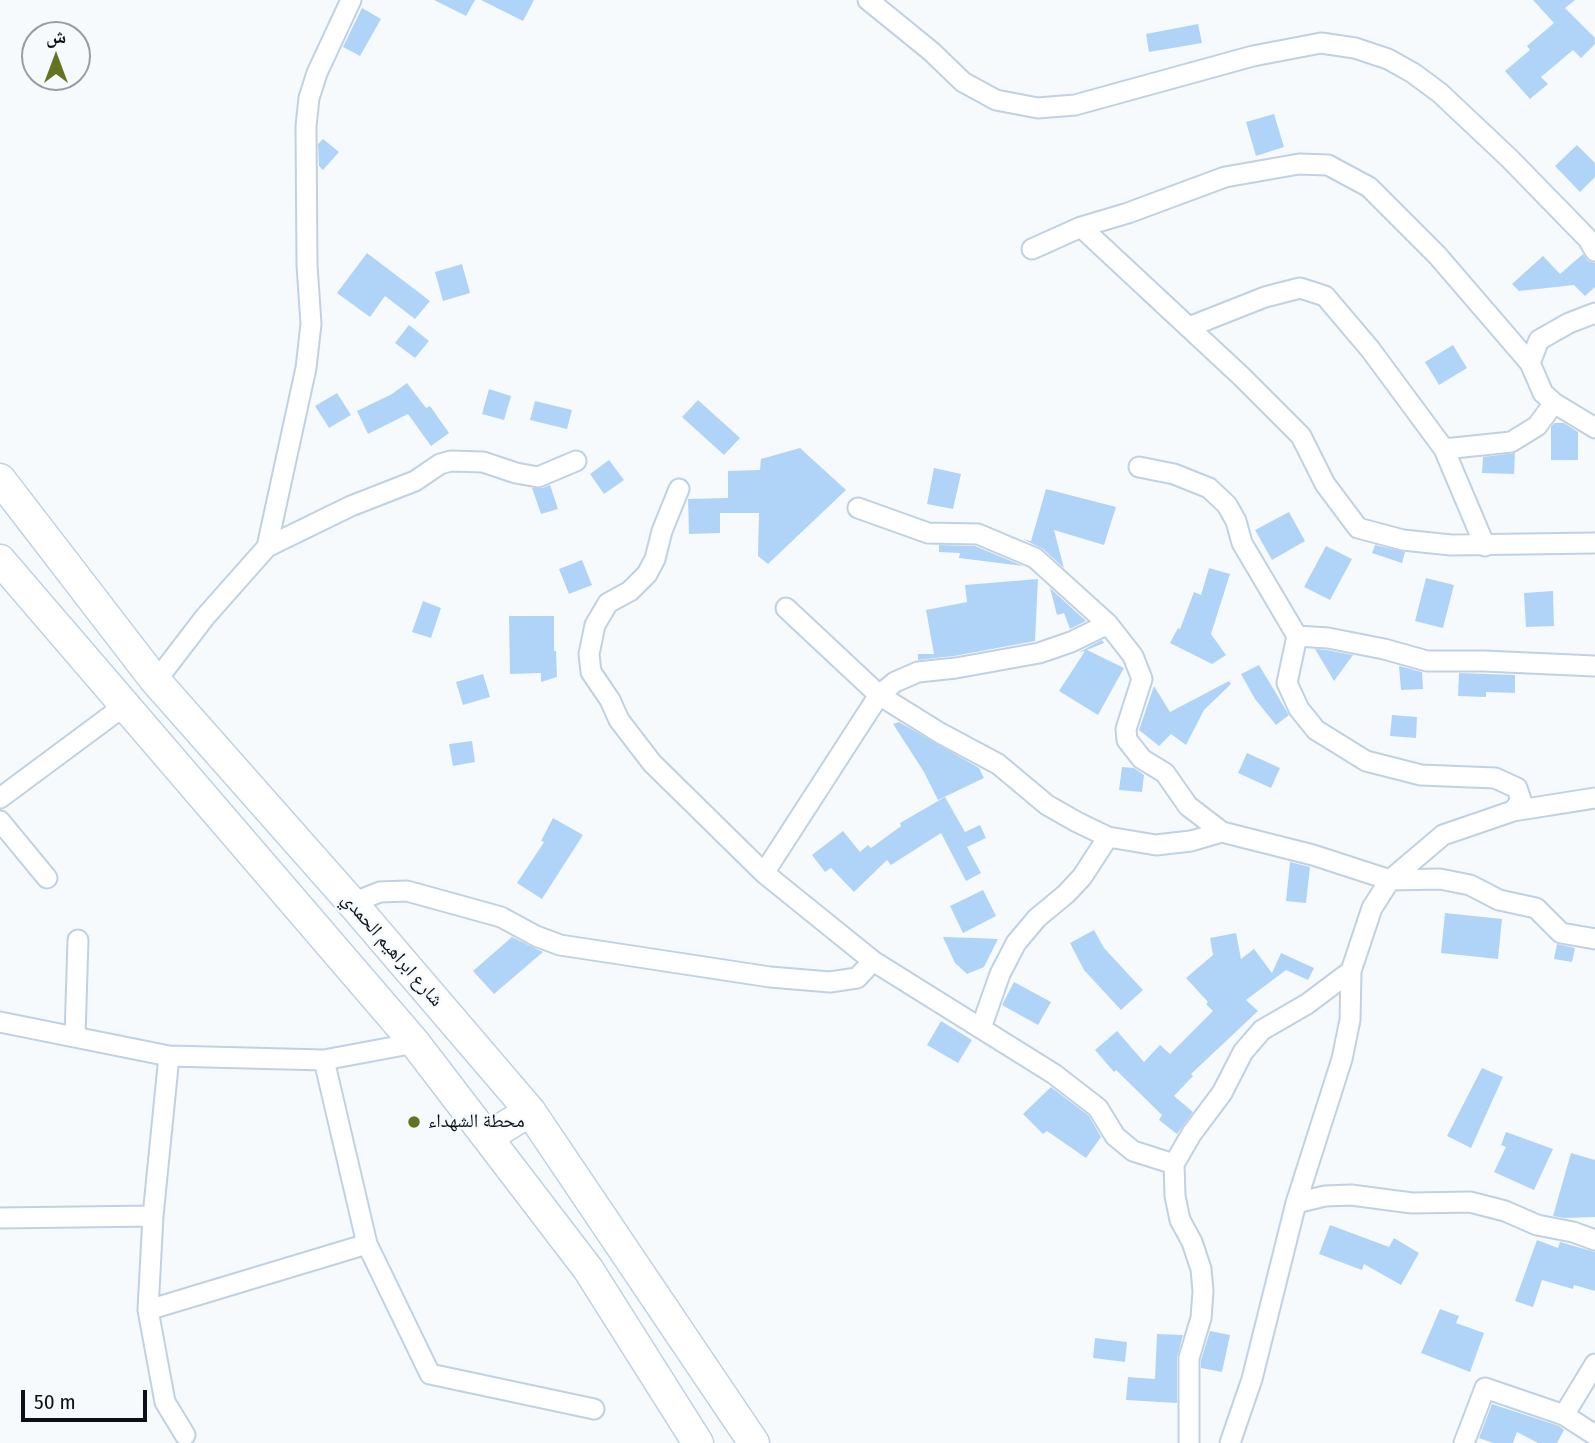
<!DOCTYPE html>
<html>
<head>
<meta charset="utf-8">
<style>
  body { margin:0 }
  #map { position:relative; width:1595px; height:1443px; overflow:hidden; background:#f6fafd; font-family:"Fira Sans Condensed","Noto Naskh Arabic",sans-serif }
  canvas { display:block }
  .north { position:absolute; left:21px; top:21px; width:70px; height:70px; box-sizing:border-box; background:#f6fafd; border:2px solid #989da1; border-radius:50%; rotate:0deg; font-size:19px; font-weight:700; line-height:28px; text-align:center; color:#0b1117 }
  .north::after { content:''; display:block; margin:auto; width:24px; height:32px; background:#647320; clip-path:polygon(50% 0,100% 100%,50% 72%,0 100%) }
  .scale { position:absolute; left:21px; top:1390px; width:126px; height:32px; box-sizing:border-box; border:4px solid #0b1117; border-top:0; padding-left:9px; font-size:21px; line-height:24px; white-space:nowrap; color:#0b1117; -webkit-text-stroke:5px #f6fafd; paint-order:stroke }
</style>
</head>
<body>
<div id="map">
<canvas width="1595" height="1443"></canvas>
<div class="north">ش</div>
<div class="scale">50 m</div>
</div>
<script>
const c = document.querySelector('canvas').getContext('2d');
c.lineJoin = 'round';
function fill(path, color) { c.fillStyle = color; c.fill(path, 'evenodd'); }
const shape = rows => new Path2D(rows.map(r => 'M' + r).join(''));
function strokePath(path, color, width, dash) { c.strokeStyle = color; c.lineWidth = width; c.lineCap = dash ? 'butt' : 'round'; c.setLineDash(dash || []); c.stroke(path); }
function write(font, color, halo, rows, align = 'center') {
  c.font = font + ' "Fira Sans Condensed","Noto Naskh Arabic",sans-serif'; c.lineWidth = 5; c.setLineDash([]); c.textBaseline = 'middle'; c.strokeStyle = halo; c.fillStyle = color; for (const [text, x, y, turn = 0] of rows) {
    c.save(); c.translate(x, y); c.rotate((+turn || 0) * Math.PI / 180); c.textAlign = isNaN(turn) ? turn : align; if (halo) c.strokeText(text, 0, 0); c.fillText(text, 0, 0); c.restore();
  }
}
fill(shape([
  [434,0,475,0,466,16],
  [481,0,534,0,523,21],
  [1533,0,1575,0,1565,8,1595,38,1595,44,1581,58,1573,50,1541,77,1548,84,1530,99,1505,71,1530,50,1527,46,1554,23],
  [362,8,381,19,360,56,343,47],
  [1198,24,1202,43,1149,52,1146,34],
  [1274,114,1284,147,1256,156,1246,122],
  [323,139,339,152,323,170,319,166,318,144],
  [1577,145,1595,163,1595,177,1580,192,1555,166],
  [367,253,430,301,415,319,385,296,370,317,337,293],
  [1583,254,1588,261,1595,263,1595,287,1585,296,1574,285,1519,291,1512,284,1543,256,1560,274],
  [462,264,470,293,443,301,435,272],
  [409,325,429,341,415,358,395,343],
  [1453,345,1467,368,1439,385,1425,362],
  [407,383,426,408,430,406,449,433,431,446,408,414,368,434,357,411,392,394],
  [489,389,511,396,504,420,482,414],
  [337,393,351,415,329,428,315,406],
  [698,400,740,438,724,455,682,417],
  [535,401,572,410,567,429,530,420],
  [1554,423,1564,423,1578,432,1578,460,1551,460,1551,427],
  [800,448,846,490,768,564,758,556,759,513,720,513,720,533,689,534,688,499,728,498,728,471,760,470,761,459],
  [1515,453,1514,474,1482,473,1483,457],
  [609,460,624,480,604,494,590,474],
  [934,468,961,474,953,509,927,504],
  [550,485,558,509,541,514,532,488,542,488],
  [1046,489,1116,507,1104,545,1054,530,1064,568,1043,549,1023,539,1031,541],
  [1289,512,1305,541,1272,560,1255,530],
  [939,545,975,546,1023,566,959,558,960,553,939,552],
  [1375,545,1405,552,1402,563,1372,553],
  [1326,546,1352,559,1330,600,1304,587],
  [582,560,592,585,569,594,559,569],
  [1209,568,1230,574,1211,634,1226,655,1212,664,1170,643,1178,628,1180,629,1194,592,1201,595],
  [1426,578,1454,585,1443,628,1415,621],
  [1038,579,1035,641,954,656,918,660,918,654,934,654,926,610,967,602,965,585],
  [1050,588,1086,621,1070,629,1064,613,1057,615],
  [1553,591,1554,626,1526,627,1524,593],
  [423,601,441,608,431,638,412,632],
  [509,616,554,616,554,651,556,651,557,677,541,682,541,673,510,674],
  [1102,640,1104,643,1087,650,1124,668,1098,715,1059,691,1085,651,1079,652],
  [1315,649,1326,650,1353,655,1334,681],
  [1259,665,1289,715,1276,725,1255,699,1241,674],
  [1399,666,1422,672,1423,689,1401,690],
  [1459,673,1515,675,1515,693,1486,692,1486,697,1458,696],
  [483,674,490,697,463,705,456,682],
  [1229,681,1231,684,1204,710,1186,745,1171,734,1159,746,1139,730,1154,686,1170,712],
  [1392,715,1417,717,1416,738,1390,736],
  [899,722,979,768,984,778,938,800,924,772,893,724],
  [472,741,475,762,453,766,449,744],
  [1247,753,1280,768,1271,788,1238,773],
  [1122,767,1134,768,1144,775,1142,792,1119,790],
  [945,797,965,832,980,825,986,838,967,847,981,873,966,881,941,833,891,865,887,860,854,892,831,868,825,872,812,855,843,831,860,852,868,845,871,848,901,826,900,823],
  [553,818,583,835,542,899,517,883,544,842,541,841],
  [1290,862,1310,867,1306,903,1286,901],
  [983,890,996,916,963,933,950,906],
  [1445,913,1502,919,1498,959,1441,953],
  [1094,930,1104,948,1143,990,1121,1010,1084,970,1070,943],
  [1236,933,1241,959,1254,949,1272,973,1281,953,1314,968,1308,980,1286,970,1246,1000,1258,1011,1191,1074,1193,1076,1174,1096,1193,1112,1177,1134,1159,1120,1162,1115,1116,1070,1114,1072,1095,1050,1117,1031,1144,1062,1160,1045,1170,1054,1213,1011,1206,1004,1208,1002,1186,978,1213,955,1210,938],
  [512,937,543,952,494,994,473,971],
  [943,937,976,938,998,939,984,967,967,974,955,963],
  [1557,944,1575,948,1572,962,1554,959],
  [1014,982,1051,1002,1038,1025,1002,1005],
  [941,1021,972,1040,958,1063,927,1045],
  [1482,1068,1503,1077,1471,1148,1447,1136],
  [1051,1087,1089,1116,1101,1137,1086,1158,1047,1131,1043,1134,1023,1114],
  [1506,1132,1553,1149,1534,1190,1494,1172,1506,1147,1501,1145],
  [1571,1153,1595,1160,1595,1217,1564,1218,1553,1216],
  [1330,1225,1389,1247,1394,1238,1419,1253,1401,1285,1364,1264,1362,1270,1319,1254],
  [1537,1240,1558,1248,1560,1242,1595,1252,1595,1291,1574,1285,1573,1289,1542,1280,1533,1307,1515,1301],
  [1440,1309,1459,1316,1456,1323,1484,1333,1470,1372,1421,1353],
  [1210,1331,1230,1335,1222,1372,1201,1368,1201,1360],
  [1157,1334,1183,1335,1177,1358,1177,1403,1126,1400,1128,1377,1155,1379],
  [1095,1338,1127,1342,1125,1362,1093,1358],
  [1492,1404,1559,1426,1564,1430,1557,1443,1538,1443,1517,1432,1513,1443,1493,1443,1479,1438]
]), '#b0d4f7');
const street = shape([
  [868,0,932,52,963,82,996,100,1038,108,1075,105,1253,56,1321,43,1355,48,1388,59,1413,73,1440,93,1509,158,1588,239,1595,251],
  [1081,227,1241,376,1301,436,1325,484,1358,528,1403,540,1451,545,1595,543],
  [1032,249,1081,227,1128,213,1225,177,1299,164,1328,165,1369,187,1437,255,1530,363,1543,393,1554,403,1595,428],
  [1189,327,1265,297,1300,288,1325,296,1370,349,1444,449,1485,546],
  [1530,363,1539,340,1569,323,1595,313],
  [1444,449,1511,442,1537,426,1554,403],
  [1139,467,1174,474,1209,488,1227,505,1236,521,1242,543,1297,636,1287,683,1299,709,1316,730,1366,761,1421,775,1495,778,1517,788,1521,800,1513,811,1595,798],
  [679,489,662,531,655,559,647,574,630,591,608,603,595,625,589,654,591,672,610,700,619,720,652,763,764,873,873,961,1054,1074,1098,1108,1115,1136,1133,1151,1174,1164],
  [858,508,928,533,978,534,1035,558,1108,624,1133,656,1142,679,1126,729,1127,740,1142,759,1165,773,1188,806,1222,832,1313,855,1390,880,1440,879,1470,885,1499,900,1536,908,1561,933,1595,939],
  [267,547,306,368,311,324,307,265,306,126,309,98,317,73,351,0],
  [786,608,879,695,940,733,998,764,1047,805,1077,822,1108,837,1156,845,1191,841,1222,832],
  [1297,636,1328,638,1384,649,1427,661,1484,661,1595,666],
  [156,681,205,617,267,547,351,506,415,481,440,464,451,461,483,462,516,473,538,477,576,461],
  [0,798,124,706],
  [0,821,47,878],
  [764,873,879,695,895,682,918,672,956,668,1039,653,1071,642,1108,624],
  [352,903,380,892,407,891,501,917,536,936,560,945,770,977,830,982,857,978,873,961],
  [0,1022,169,1056,324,1060,415,1043],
  [981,1028,1000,974,1016,943,1037,918,1066,894,1082,877,1108,837],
  [75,1036,78,940],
  [169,1056,153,1216,148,1310,165,1402,185,1435],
  [324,1060,367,1244,430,1374,594,1409],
  [1296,1203,1325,1196,1351,1195,1412,1203,1470,1202,1505,1211,1537,1225,1573,1232,1595,1240],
  [0,1218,153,1216],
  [148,1310,367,1244],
  [1564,1415,1595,1364],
  [1189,1443,1189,1358,1201,1318,1203,1291,1201,1269,1192,1242,1180,1220,1175,1196,1174,1164,1192,1133,1222,1093,1243,1052,1262,1030,1307,1004,1351,971,1372,908,1390,880,1443,835,1513,811],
  [1230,1443,1252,1379,1296,1203,1342,1059,1350,1020,1351,971],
  [1464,1443,1485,1388,1564,1415,1595,1435]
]);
const primary = shape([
  [0,479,154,679,352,903,530,1111,754,1443],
  [0,560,415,1043,588,1269,698,1443],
  [488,1137,530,1111]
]);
strokePath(street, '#c0d1e2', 23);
strokePath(primary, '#c0d1e2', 33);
strokePath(street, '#fff', 19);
strokePath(primary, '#fff', 30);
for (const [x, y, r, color] of [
  [414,1122,7,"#647320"]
]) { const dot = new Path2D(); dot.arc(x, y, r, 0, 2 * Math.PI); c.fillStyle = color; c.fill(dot); strokePath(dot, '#f6fafd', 2.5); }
write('19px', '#0b1117', '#f6fafd', [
  ["شارع ابراهيم الحمدي",392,950,49]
]);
write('19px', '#0b1117', '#f6fafd', [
  ["محطة الشهداء",428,1122]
], 'left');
</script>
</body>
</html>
